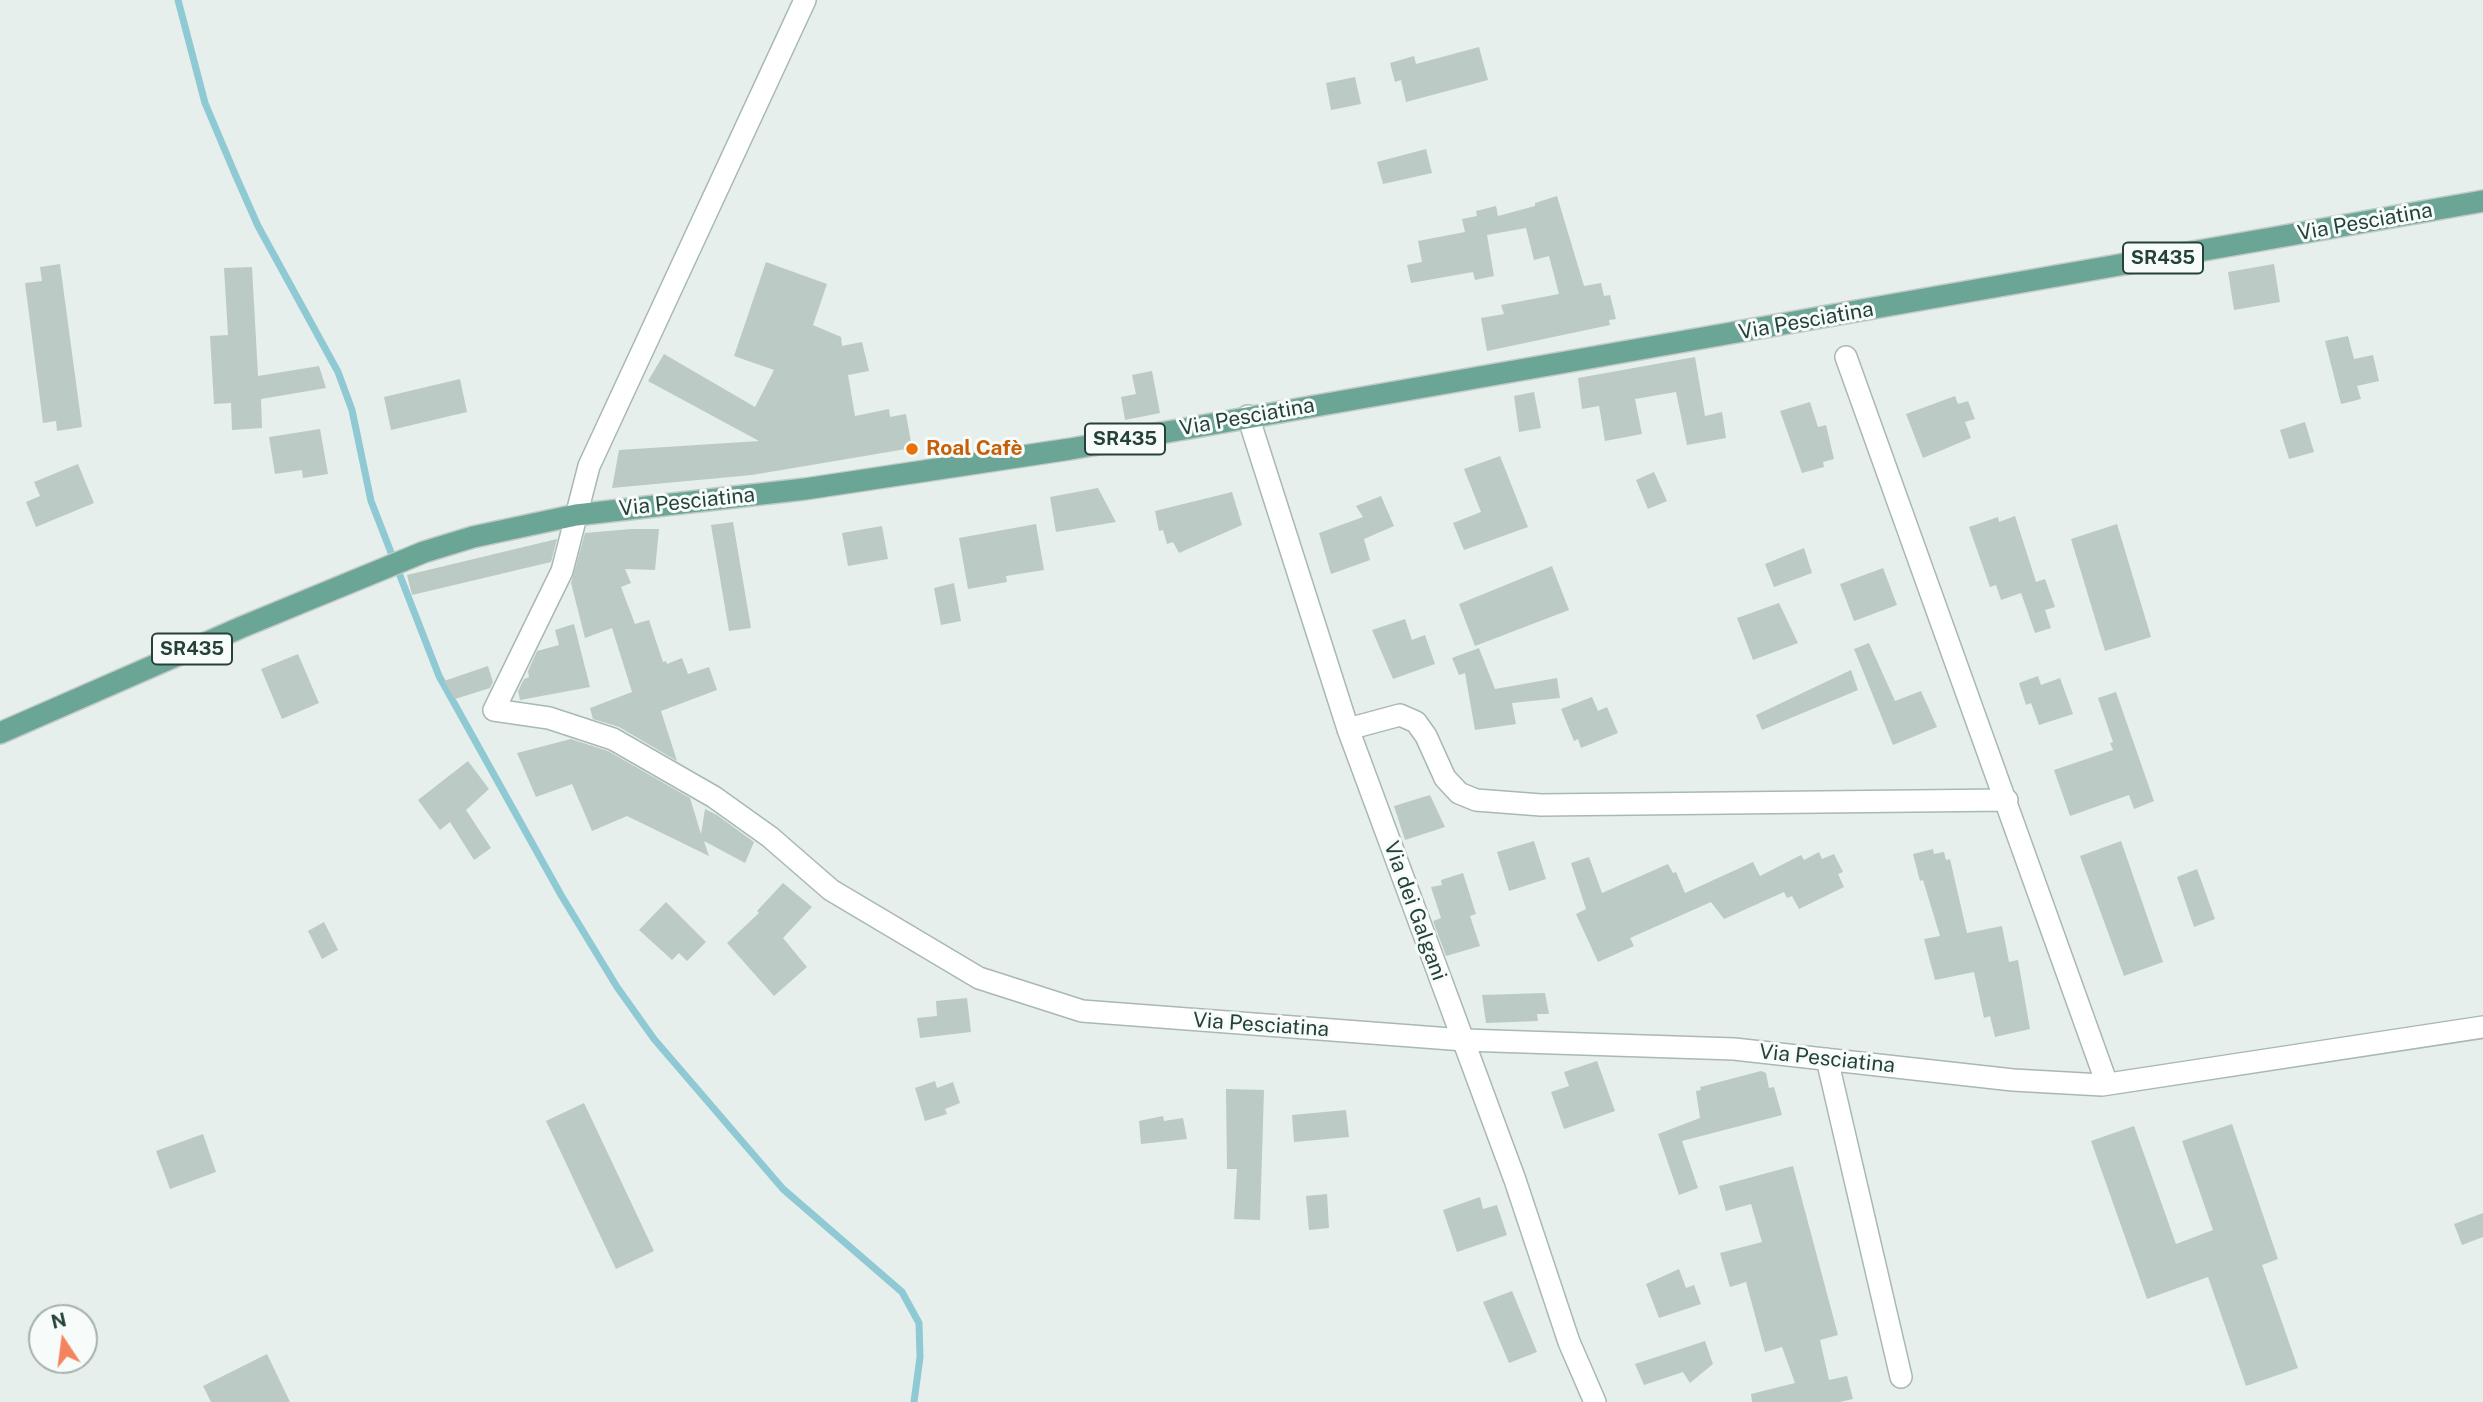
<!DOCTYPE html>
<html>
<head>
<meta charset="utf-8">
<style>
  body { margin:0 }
  #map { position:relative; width:2483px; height:1402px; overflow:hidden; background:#e6efeb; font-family:"Public Sans",sans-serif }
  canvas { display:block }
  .north { position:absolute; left:28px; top:1304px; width:70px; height:70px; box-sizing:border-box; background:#f7fbf9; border:2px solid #a3b1ad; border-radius:50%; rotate:347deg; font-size:19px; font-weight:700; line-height:28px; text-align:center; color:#24423a }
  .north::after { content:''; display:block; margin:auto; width:24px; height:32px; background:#f4845f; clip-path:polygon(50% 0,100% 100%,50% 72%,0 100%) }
</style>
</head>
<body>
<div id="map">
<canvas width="2483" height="1402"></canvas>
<div class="north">N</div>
</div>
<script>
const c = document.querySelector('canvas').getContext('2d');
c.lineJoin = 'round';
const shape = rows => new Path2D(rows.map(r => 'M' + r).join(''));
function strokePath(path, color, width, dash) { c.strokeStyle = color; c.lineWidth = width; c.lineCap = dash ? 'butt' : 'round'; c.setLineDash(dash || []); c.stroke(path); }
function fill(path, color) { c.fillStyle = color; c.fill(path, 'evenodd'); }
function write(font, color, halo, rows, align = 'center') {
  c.font = font + ' "Public Sans",sans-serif'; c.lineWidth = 6; c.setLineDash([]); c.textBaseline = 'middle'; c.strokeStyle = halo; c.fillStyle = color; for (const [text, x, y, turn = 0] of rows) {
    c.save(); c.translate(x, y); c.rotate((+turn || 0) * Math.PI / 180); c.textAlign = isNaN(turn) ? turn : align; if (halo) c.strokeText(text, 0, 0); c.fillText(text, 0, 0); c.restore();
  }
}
strokePath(shape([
  [178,0,205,103,235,174,258,226,338,372,352,410,371,501,439,676,561,895,617,987,654,1039,783,1189,902,1292,919,1323,920,1357,914,1402]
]), '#8ec9d4', 7);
fill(shape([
  [1479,47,1488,80,1406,102,1401,80,1395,82,1390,63,1414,56,1416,64],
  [1355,77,1361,104,1331,110,1326,83],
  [1426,149,1432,173,1383,184,1377,162],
  [1557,196,1584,286,1601,283,1604,296,1610,295,1616,319,1609,320,1610,325,1487,351,1481,318,1504,314,1501,305,1559,294,1549,256,1534,260,1526,228,1487,235,1494,276,1475,280,1473,272,1411,283,1407,265,1422,262,1418,241,1465,232,1462,219,1477,216,1476,211,1496,206,1498,216,1535,206,1535,203],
  [766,262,827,284,813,325,841,337,842,346,862,342,869,371,848,375,855,416,889,409,890,417,906,414,912,448,752,475,612,488,619,450,759,441,648,381,664,354,755,407,774,370,734,356],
  [60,264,82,427,57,431,56,421,43,423,25,283,42,281,40,267],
  [2274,264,2280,302,2234,310,2228,272],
  [252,267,258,376,319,366,326,388,261,399,262,428,232,430,231,403,214,404,210,336,228,335,224,268],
  [2348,336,2354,359,2373,355,2379,381,2357,386,2361,399,2341,404,2325,341],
  [1695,357,1705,416,1722,412,1726,438,1687,445,1676,392,1635,399,1642,434,1605,441,1599,406,1582,409,1578,378],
  [1152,371,1160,413,1125,420,1121,397,1136,394,1132,375],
  [460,379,467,412,391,430,384,397],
  [1534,392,1541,428,1519,432,1514,396],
  [1955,396,1958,404,1968,401,1975,419,1965,422,1971,438,1923,458,1906,414],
  [1810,402,1818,427,1826,425,1834,459,1823,462,1824,467,1802,473,1780,411],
  [2305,422,2314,452,2289,459,2280,430],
  [320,429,328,474,303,478,302,470,275,474,269,437],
  [1500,456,1528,527,1464,550,1453,523,1481,512,1464,469],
  [78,464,94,503,36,527,26,502,40,496,34,482],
  [1654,472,1667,501,1648,509,1636,480],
  [1098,488,1116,522,1056,532,1050,497],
  [1232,492,1242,525,1179,553,1173,542,1167,544,1163,530,1159,531,1155,511],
  [1381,496,1394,526,1364,539,1370,560,1331,574,1319,533,1363,517,1356,506],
  [2015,516,2036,582,2045,579,2055,607,2045,610,2051,628,2035,633,2021,593,2001,600,1996,585,1990,587,1969,527,1998,517,1999,522],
  [733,522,751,628,729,631,711,525],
  [1036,524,1044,570,1006,576,1007,582,968,589,959,538],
  [2117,524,2151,637,2105,651,2071,539],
  [882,526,888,559,848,566,842,533],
  [631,529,659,529,655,570,625,569,631,583,621,587,635,624,649,620,663,662,666,661,667,664,682,658,688,674,709,667,717,690,661,711,677,761,619,727,593,719,590,708,632,692,612,628,585,638,571,583,585,533],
  [557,539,551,562,412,595,407,575],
  [1804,548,1812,573,1774,587,1765,564],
  [1552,566,1569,610,1475,646,1459,604],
  [1883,568,1897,605,1854,621,1840,584],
  [954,583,961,621,941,625,934,588],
  [1779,603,1798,643,1753,660,1737,618],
  [1405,619,1412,640,1425,635,1435,664,1393,679,1372,630],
  [574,624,590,687,520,700,518,691,524,679,529,677,528,671,537,651,559,645,555,630],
  [1869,643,1895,701,1921,691,1937,727,1893,745,1854,649],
  [1479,648,1495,689,1557,678,1560,698,1512,703,1516,724,1475,730,1465,673,1459,675,1452,658],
  [298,654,319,703,282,719,261,669],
  [488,666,493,682,490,688,455,699,444,681],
  [1851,670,1858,690,1762,730,1756,715],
  [2038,676,2041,685,2060,678,2073,714,2039,725,2031,703,2026,705,2019,683],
  [2116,692,2154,801,2134,809,2129,795,2070,816,2054,770,2113,750,2110,743,2113,742,2098,698],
  [1592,697,1598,711,1607,707,1618,733,1581,748,1578,739,1574,741,1561,709],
  [571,739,608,751,690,798,701,834,705,809,717,815,754,842,745,863,704,841,709,856,627,816,592,831,572,784,536,797,517,753],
  [468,761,489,789,466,810,491,848,474,860,450,822,440,830,418,800],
  [1430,795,1445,827,1405,840,1394,806],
  [1534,841,1546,879,1509,891,1497,852],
  [2121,841,2163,962,2124,976,2080,856],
  [1933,849,1934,854,1944,852,1946,860,1950,859,1967,933,2002,926,2009,962,2018,960,2030,1029,1995,1037,1990,1016,1984,1018,1974,972,1935,980,1924,939,1940,936,1923,880,1920,881,1913,854],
  [1819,852,1822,859,1834,854,1843,872,1838,874,1844,887,1799,909,1792,896,1787,898,1784,892,1724,919,1711,902,1630,938,1634,946,1598,962,1576,914,1586,909,1571,863,1589,857,1602,893,1668,864,1673,873,1676,872,1685,893,1753,862,1760,876,1801,855,1804,860],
  [2197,869,2215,919,2194,927,2177,877],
  [1463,873,1476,914,1470,916,1480,946,1446,956,1433,921,1441,918,1431,887,1442,885,1441,880],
  [783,883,812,907,783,938,807,967,774,996,727,943,759,913,757,911],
  [666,902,706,942,687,961,679,953,672,960,639,930],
  [324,922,338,950,322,959,308,931],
  [1545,993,1549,1014,1537,1014,1538,1021,1486,1023,1482,995],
  [967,998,971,1032,920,1038,917,1018,937,1016,936,1001],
  [1597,1061,1615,1111,1564,1129,1551,1092,1569,1086,1564,1072],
  [1761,1071,1766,1073,1769,1088,1774,1087,1782,1115,1682,1141,1698,1188,1679,1195,1658,1134,1700,1118,1696,1091,1701,1090,1700,1087],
  [935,1081,937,1088,953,1082,960,1103,945,1109,947,1114,925,1121,915,1088],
  [1226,1089,1264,1090,1260,1220,1234,1219,1237,1169,1227,1169],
  [584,1103,654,1251,616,1269,546,1121],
  [1346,1110,1349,1137,1294,1142,1292,1115],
  [1163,1116,1164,1121,1183,1118,1187,1139,1141,1144,1139,1121],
  [2232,1124,2278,1259,2262,1265,2298,1368,2246,1386,2208,1277,2147,1299,2091,1141,2134,1126,2176,1244,2213,1230,2182,1141],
  [203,1134,216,1172,170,1189,156,1151],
  [1793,1166,1838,1335,1820,1340,1829,1380,1847,1376,1853,1399,1840,1402,1752,1402,1751,1394,1795,1383,1782,1347,1765,1352,1746,1282,1730,1287,1720,1253,1762,1242,1751,1204,1726,1211,1719,1186],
  [1327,1194,1329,1228,1309,1230,1306,1196],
  [1480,1197,1483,1209,1497,1205,1507,1235,1457,1252,1443,1210],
  [2483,1213,2483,1237,2462,1245,2454,1224],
  [1679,1269,1686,1288,1694,1285,1701,1304,1659,1318,1646,1284],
  [1512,1291,1537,1352,1509,1363,1483,1302],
  [1705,1341,1713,1364,1690,1383,1683,1372,1644,1385,1635,1364],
  [267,1354,290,1402,211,1402,203,1386]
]), '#bbcac4');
const minor = shape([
  [805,0,589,466,562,571,494,710,549,718,613,739,714,797,770,837,831,890,979,978,1082,1011,1464,1040,1734,1049,2013,1080,2102,1085,2483,1027],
  [1846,357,2107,1084],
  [1348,729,1400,715,1416,722,1426,736,1445,778,1459,793,1476,800,1541,805,2007,800],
  [1827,1059,1901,1377]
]);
const tertiary = shape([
  [1248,416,1348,729,1515,1180,1569,1342,1595,1402]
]);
const primary = shape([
  [0,733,242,627,424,552,473,537,576,515,805,489,1070,449,2483,201]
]);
strokePath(minor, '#a8b8b2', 24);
strokePath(tertiary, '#a8b8b2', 24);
strokePath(primary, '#c2cac8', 24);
strokePath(minor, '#fff', 21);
strokePath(tertiary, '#fff', 21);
strokePath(primary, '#6aa596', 21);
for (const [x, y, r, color] of [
  [912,449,7,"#e8710a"]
]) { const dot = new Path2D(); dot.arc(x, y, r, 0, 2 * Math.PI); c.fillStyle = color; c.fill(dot); strokePath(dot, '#f7fbf9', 2.5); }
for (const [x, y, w] of [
  [2163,258,80],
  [1125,439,80],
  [192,649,80]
]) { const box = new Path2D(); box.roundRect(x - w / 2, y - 15.5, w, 31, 5); c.fillStyle = '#f7fbf9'; c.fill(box); strokePath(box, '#24423a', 2); }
write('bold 19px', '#24423a', null, [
  ["SR435",2163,258],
  ["SR435",1125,439],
  ["SR435",192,649]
]);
write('21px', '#24423a', '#f7fbf9', [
  ["Via Pesciatina",2365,222,-10],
  ["Via Pesciatina",1806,321,-10],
  ["Via Pesciatina",1247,417,-10],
  ["Via Pesciatina",687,502,-6],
  ["Via dei Galgani",1415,911,70],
  ["Via Pesciatina",1261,1025,4],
  ["Via Pesciatina",1827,1059,6]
]);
write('bold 21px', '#c56008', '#f7fbf9', [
  ["Roal Cafè",926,449]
], 'left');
</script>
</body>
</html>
